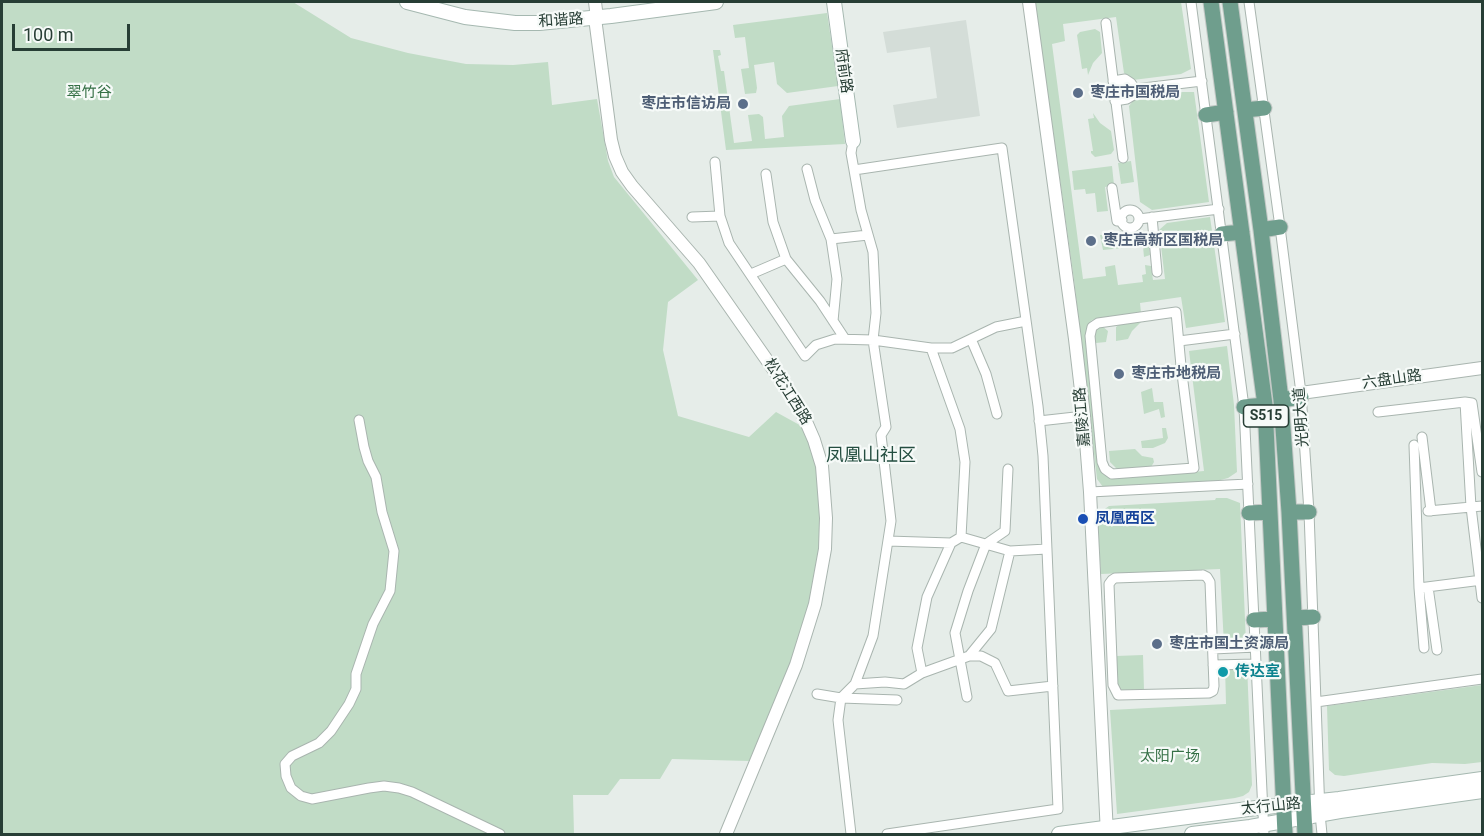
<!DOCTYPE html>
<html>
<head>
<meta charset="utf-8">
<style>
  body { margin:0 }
  #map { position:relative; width:1484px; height:836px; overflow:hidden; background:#e6ede9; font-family:Roboto,sans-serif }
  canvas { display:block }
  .frame { position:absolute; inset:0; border:3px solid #273e35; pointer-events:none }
  .scale { position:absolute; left:12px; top:24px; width:118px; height:27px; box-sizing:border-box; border:3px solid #273e35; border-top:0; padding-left:8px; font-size:18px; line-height:21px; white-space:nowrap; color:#273e35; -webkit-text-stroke:4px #f6faf8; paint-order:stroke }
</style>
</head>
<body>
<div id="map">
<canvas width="1484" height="836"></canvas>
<div class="frame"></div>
<div class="scale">100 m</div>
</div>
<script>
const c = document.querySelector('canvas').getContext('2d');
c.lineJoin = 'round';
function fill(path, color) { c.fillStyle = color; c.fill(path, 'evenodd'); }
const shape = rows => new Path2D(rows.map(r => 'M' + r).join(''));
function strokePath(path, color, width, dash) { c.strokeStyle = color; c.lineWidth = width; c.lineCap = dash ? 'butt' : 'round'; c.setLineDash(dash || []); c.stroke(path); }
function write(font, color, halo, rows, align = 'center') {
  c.font = font + ' Roboto,"Noto Sans SC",sans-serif'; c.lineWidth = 4.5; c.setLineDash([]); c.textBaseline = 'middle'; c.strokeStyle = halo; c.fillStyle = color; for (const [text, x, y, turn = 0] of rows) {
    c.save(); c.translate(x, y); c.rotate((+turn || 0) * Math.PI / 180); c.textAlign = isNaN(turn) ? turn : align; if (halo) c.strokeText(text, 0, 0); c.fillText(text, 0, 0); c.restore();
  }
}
fill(shape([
  [966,20,980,116,897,128,893,105,937,98,930,47,887,53,883,32]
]), '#d4ddd8');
fill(shape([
  [2,2,293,2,351,38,408,53,466,64,513,65,548,62,552,105,597,99,608,161,614,177,698,280,668,302,663,350,678,416,749,437,776,412,805,428,819,466,823,532,812,600,794,660,749,761,672,759,660,779,620,779,608,795,573,795,574,834,2,834],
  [1035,2,1181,2,1191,69,1181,74,1133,80,1124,73,1116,17,1063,24,1065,41,1052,44,1083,279,1106,276,1105,267,1115,265,1118,285,1143,282,1142,275,1146,274,1145,265,1151,266,1153,280,1165,279,1159,230,1167,223,1210,217,1225,322,1186,328,1181,297,1140,303,1141,313,1092,320,1088,325,1086,333,1099,459,1111,477,1161,475,1204,471,1189,351,1227,346,1234,405,1237,472,1228,478,1206,484,1103,487,1097,479,1074,280],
  [827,13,838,86,787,93,777,84,774,62,754,65,757,88,756,93,745,94,741,69,749,68,745,37,735,38,733,25],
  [1095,29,1100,32,1102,53,1093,63,1088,75,1087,68,1082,69,1077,35,1080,32],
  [713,50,720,50,721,55,718,56,721,71,724,71,734,143,752,141,748,115,759,114,763,117,765,139,784,137,782,116,789,106,840,99,845,144,726,150],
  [1183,92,1194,92,1209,202,1152,210,1140,202,1129,106,1136,97],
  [1093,113,1100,123,1111,131,1114,150,1111,154,1095,157,1091,153,1091,151,1093,151,1088,119,1094,118],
  [1131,161,1134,182,1121,184,1118,163],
  [1112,166,1114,185,1105,187,1108,211,1097,212,1095,193,1086,194,1085,189,1074,190,1072,171],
  [1137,231,1142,231,1146,232,1148,236,1150,255,1144,257,1142,236,1137,237],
  [1121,233,1123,248,1103,250,1100,235],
  [1143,320,1132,331,1128,339,1116,341,1116,327,1120,324],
  [1102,326,1108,331,1106,342,1096,343,1094,340,1095,328],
  [1152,388,1154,402,1163,402,1165,417,1161,418,1159,409,1144,414,1141,392],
  [1162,428,1166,428,1168,438,1165,443,1153,448,1142,448,1141,441,1163,438],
  [1135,449,1142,456,1153,458,1154,462,1151,467,1117,469,1110,462,1109,451],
  [1216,498,1227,498,1240,503,1246,643,1224,645,1220,569,1101,574,1097,519,1102,511,1109,506,1215,500],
  [1143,655,1144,690,1121,691,1117,683,1116,656],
  [1247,665,1252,785,1249,792,1243,796,1235,798,1117,814,1110,710,1226,704,1225,666],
  [1482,685,1482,762,1465,764,1432,763,1344,776,1335,775,1329,770,1327,706]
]), '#c1dcc6');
const minor = shape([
  [1191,2,1244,407,1264,834],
  [1249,2,1280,227,1301,393,1309,512,1316,702,1320,814,1322,834],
  [1106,23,1123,158],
  [1113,81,1125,79,1131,83,1135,89],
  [1135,89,1202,81],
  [1115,101,1127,99,1132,96,1135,89],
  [715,162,720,216,729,243,805,356,816,345,835,339,873,340,931,348,952,348,996,327,1026,321],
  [807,169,815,200,831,239,837,279,833,321],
  [854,170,1002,148,1038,406,1043,456,1058,809,887,834],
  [766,174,773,222,786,259],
  [1112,188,1117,221,1122,220],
  '1121 219a9 9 0 1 1 18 0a9 9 0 1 1-18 0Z',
  [692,217,720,216],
  [1152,217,1157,272],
  [1139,219,1219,209],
  [831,239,868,235],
  [751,274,786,259,820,301,845,339],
  [1176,312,1181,366,1194,468,1112,474,1105,469,1102,462,1090,336,1092,327,1098,323,1176,312],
  [971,339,986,374,997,414],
  [1179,341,1235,334],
  [931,348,960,429,965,462,961,537],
  [1465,402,1471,507,1482,598],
  [1378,412,1465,402,1472,403,1482,472],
  [359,420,364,447,368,461,376,477,382,512,394,551,390,591,373,624,356,674,356,689,349,704,331,731,319,743,292,756,285,764,286,776,291,788,301,796,312,799,369,788,384,786,399,788,412,792,500,834],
  [1039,421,1084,416],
  [1422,437,1431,511],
  [1414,445,1419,588,1424,648],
  [1090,492,1248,484],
  [1428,511,1482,506],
  [888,541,951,543,961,537,1010,551,1047,549],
  [1203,575,1207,577,1210,582,1214,686,1213,691,1209,693,1118,695,1113,685,1109,584,1112,580,1115,578,1203,575],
  [1428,587,1437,650],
  [1419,588,1482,580],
  [1213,649,1256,647],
  [969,656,991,629,1010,551],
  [1213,665,1256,664],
  [922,673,917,648,927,597,951,543],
  [855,684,885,682,904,684,922,673,969,656,981,656,995,663,1008,691,1053,686],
  [817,694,841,698,897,700],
  [967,697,955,633,968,591,986,544,1005,531,1008,469],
  [1316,702,1482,679],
  [851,834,838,720,841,698,855,684,873,636,891,521,881,435,886,427,873,340,876,313,873,252,861,210,854,170,851,153,853,141]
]);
const tertiary = shape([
  [595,2,597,18],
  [1029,2,1075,339,1084,416,1090,492,1107,834],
  [595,18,611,140,615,156,622,172,632,186,699,263,792,396,804,417,814,440,822,466,826,518,825,549,815,604,796,665,726,834],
  [1301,393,1482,368]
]);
const secondary = shape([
  [407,2,465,17,515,23,539,23,611,16,716,2],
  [834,2,853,141],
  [1059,834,1248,809,1339,799,1482,779],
  [1192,834,1250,827,1340,811,1482,791]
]);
const primary = shape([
  [1211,2,1265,405,1285,834],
  [1230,2,1261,230,1281,400,1289,512,1305,834],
  [1245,110,1264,108],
  [1206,115,1226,112],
  [1261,230,1280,227],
  [1222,234,1242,232],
  [1281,400,1301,397],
  [1244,407,1265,405],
  [1289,512,1309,512],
  [1249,513,1270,512],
  [1295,618,1313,617],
  [1254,620,1275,619]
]);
strokePath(minor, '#a9b5af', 11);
strokePath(tertiary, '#a9b5af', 14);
strokePath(secondary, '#a5b8b0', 16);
strokePath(primary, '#c3c9c6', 17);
strokePath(minor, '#fff', 9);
strokePath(tertiary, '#fff', 12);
strokePath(secondary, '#fff', 14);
strokePath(primary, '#6f9e8d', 15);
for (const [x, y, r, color] of [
  [1078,93,6,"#5c6f8a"],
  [743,104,6,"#5c6f8a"],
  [1091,241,6,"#5c6f8a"],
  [1119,374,6,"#5c6f8a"],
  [1083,519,6,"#1a4fb4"],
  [1157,644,6,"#5c6f8a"],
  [1223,672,6,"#0f9aa8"]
]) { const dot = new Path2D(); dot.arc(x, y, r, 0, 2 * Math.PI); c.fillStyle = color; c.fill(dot); strokePath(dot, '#f6faf8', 2); }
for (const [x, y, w] of [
  [1266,416,45]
]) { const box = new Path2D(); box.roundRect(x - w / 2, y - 11, w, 22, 4.5); c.fillStyle = '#f6faf8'; c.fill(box); strokePath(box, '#273e35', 1.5); }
write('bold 14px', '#273e35', null, [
  ["S515",1266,416]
]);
write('15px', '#273e35', '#f6faf8', [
  ["和谐路",561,21,-4],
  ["府前路",843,71,82],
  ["六盘山路",1392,380,-8],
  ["松花江西路",787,392,58],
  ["嘉陵江路",1083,417,-95],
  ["光明大道",1302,417,-94],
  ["太行山路",1271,807,-6]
]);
write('15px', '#357046', '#f6faf8', [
  ["翠竹谷",89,93],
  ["太阳广场",1170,757]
]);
write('bold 15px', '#4e5e75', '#f6faf8', [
  ["枣庄市国税局",1090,93],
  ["枣庄市信访局",731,104,"right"],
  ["枣庄高新区国税局",1103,241],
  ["枣庄市地税局",1131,374],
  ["枣庄市国土资源局",1169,644]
], 'left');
write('bold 15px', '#164399', '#f6faf8', [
  ["凤凰西区",1095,519]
], 'left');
write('bold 15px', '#0d838f', '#f6faf8', [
  ["传达室",1235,672]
], 'left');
write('18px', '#244e40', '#f6faf8', [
  ["凤凰山社区",871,456]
]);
</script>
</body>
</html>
